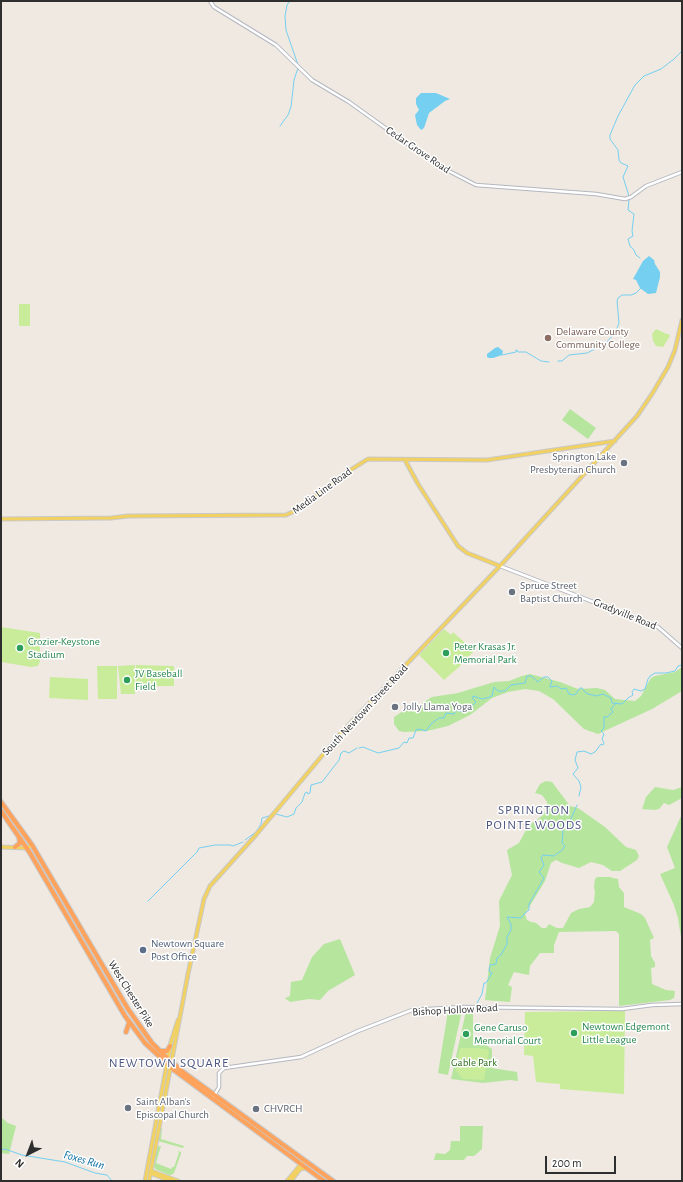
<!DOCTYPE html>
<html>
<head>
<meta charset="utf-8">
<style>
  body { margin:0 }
  #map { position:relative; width:683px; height:1182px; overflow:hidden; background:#efe9e1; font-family:"Alegreya Sans",sans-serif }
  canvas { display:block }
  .frame { position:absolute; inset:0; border:2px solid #2e2e2e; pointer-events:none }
  .north { position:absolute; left:8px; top:1134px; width:40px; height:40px; -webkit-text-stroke:3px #fff; paint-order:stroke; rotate:222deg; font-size:11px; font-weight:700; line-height:16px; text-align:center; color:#2e2e2e }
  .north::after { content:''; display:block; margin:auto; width:14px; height:18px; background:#2e2e2e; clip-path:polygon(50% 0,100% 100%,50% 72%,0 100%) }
  .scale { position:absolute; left:545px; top:1156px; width:71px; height:18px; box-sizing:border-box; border:2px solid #2e2e2e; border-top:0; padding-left:5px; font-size:12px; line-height:14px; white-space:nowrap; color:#2e2e2e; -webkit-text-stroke:3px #fff; paint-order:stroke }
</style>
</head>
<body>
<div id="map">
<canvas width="683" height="1182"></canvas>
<div class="frame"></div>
<div class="north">N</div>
<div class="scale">200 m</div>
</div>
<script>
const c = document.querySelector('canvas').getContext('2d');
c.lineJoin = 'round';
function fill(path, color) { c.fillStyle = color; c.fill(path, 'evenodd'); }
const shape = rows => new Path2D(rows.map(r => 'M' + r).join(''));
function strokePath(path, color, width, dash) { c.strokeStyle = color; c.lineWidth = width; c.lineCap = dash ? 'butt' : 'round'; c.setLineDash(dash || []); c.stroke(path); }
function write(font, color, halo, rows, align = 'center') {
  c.font = font + ' "Alegreya Sans",sans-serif'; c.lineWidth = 3; c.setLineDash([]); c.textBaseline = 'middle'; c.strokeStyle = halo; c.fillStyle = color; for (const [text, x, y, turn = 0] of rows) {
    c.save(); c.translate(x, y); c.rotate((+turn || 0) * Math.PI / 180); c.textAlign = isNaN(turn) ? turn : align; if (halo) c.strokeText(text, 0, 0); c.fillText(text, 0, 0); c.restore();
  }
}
fill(shape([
  [570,409,596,428,588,439,562,420],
  [682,667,682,691,652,709,598,734,584,729,553,699,539,691,525,689,508,692,492,698,470,715,448,726,427,731,404,732,399,731,394,724,394,717,403,711,416,707,432,697,458,693,494,682,509,681,522,676,530,674,560,682,578,689,597,688,605,690,615,699,635,701,641,696,648,683,651,678,655,676,675,672],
  [546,781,552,782,570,806,578,808,605,827,626,847,636,850,639,856,637,860,620,871,612,871,603,865,591,862,579,868,562,863,556,860,551,863,545,881,525,914,527,920,531,922,536,923,542,928,546,928,549,924,557,928,563,928,571,913,579,909,590,907,594,902,595,892,594,887,595,879,597,877,610,877,613,878,618,879,619,887,624,893,624,907,641,914,645,918,654,938,650,940,651,956,655,963,655,967,651,968,652,984,666,990,675,991,674,998,670,1000,619,1006,619,934,616,931,559,932,554,945,554,953,540,953,530,966,529,975,514,972,508,985,512,987,510,1002,485,1000,490,958,500,926,499,901,512,875,507,850,519,843,528,826,542,816,548,808,547,802,542,795,535,793,540,784],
  [655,787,673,790,682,787,682,798,669,805,664,803,659,809,655,810,642,809,646,797],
  [682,814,682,944,678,918,674,905,660,874,675,868,667,847],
  [340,939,355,975,328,991,320,1000,309,999,290,1002,285,998,290,996,291,982,302,980,312,957,324,944],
  [462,1010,448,1075,438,1073,448,1011],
  [466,1011,473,1011,473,1045,486,1045,492,1049,492,1068,517,1072,518,1081,510,1080,483,1083,451,1079],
  [1,1118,2,1118,8,1123,16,1126,9,1154,1,1153],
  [460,1126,483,1126,482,1149,474,1156,467,1156,464,1160,434,1160,436,1153,445,1154,450,1150,451,1141,460,1141],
  [160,1128,162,1128,161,1139,184,1146,183,1148,158,1141],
  [159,1146,161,1146,156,1163,171,1169,172,1167,174,1167,179,1153,178,1151,181,1152,181,1154,174,1173,171,1175,169,1175,155,1169,154,1166,156,1148]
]), '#b6e59e');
fill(shape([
  [19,304,30,304,30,326,19,326],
  [656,329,667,334,669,334,670,336,663,347,656,346,653,341,652,334],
  [1,627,40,633,40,661,38,666,31,667,1,662],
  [444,629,451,635,453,632,474,651,459,667,444,680,419,655],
  [135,665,135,694,121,694,118,666],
  [136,665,174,666,174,686,136,686],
  [97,666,117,666,117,699,98,699],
  [50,677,88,679,88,700,49,698],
  [625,1011,624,1094,560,1089,560,1084,536,1082,533,1056,524,1055,525,1012],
  [460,1048,475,1048,487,1049,489,1051,484,1080,463,1079,456,1071]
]), '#c9ec9a');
fill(shape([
  [421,93,436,93,450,99,445,101,429,113,424,128,421,130,417,125,415,115,419,110,416,104,416,98],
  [649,256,654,260,655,264,660,272,660,277,656,293,648,294,640,288,636,280,633,279,643,261],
  [498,347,503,351,502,355,493,358,489,358,487,357,487,354,495,348]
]), '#75cff0');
strokePath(shape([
  [290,1,287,5,285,16,286,30,298,65],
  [280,126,288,115,291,107,294,80,298,68],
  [629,196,623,177,628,166,621,163,619,160,618,150,610,139,610,135,618,116,635,85,644,76,661,69,674,59,682,51],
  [629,200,628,210,634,214,632,231,633,236,628,239,630,246,634,250,636,255,640,258],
  [502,355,516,352,516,350,517,350,518,352,526,352,541,361,549,362],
  [558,361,562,361,569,355,587,353,605,344,615,333,619,323,617,301,618,298,622,295,631,295,636,293,641,288],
  [463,707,466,706,473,705,476,702,473,699,473,696,482,699,490,697,492,696,494,687,498,691,505,691,511,685,525,683,527,676,531,676,538,682,544,677,548,677,552,681,550,686,550,687,557,686,561,689,566,688,569,694,573,695,576,694,580,688,582,688,585,692,588,694,597,696,603,694,611,698,612,703,622,704,628,698,633,695,632,692,634,689,641,691,645,689,648,679,650,676,655,673,666,673,675,671,678,666,682,665],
  [359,748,363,747,378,753,399,748,404,742,407,743,409,738,413,738,416,730,419,729,426,731,431,724,439,718,444,718,446,713,454,714,456,710,462,712],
  [579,796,581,787,579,781,573,774,578,768,575,760,577,752,584,751,591,754,595,752,601,744,603,745,604,743,602,739,604,734,601,731,604,728,604,717,607,717,613,712,611,709,616,703],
  [276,814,287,817,294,814,296,808,302,802,305,793,307,792,308,794,310,793,311,785,322,782,339,760,341,753,344,751,349,753,357,748],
  [245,840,256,832,261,824,262,818,269,816,272,813],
  [148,901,197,852,199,848,215,845,230,845,233,846,243,842],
  [477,1003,482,994,484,983,486,983,492,973,489,971,490,965,496,964,497,958,501,955,507,944,507,937,511,930,511,924,507,917,521,918,524,914,529,910,529,904,544,878,539,872,544,865,541,858,543,855,554,856,562,850,565,846,562,843,563,831,561,828,569,823,577,805],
  [1,1150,5,1149,22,1155,65,1162,95,1173,107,1175,112,1181]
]), '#75cff0', 1);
const minor = shape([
  [210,1,214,7,276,45,312,80,349,102,437,165,476,185,596,194,625,199,631,197,646,186,682,172],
  [500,566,658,627,682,648],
  [214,1096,219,1087,219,1073,224,1068,301,1057,358,1031,412,1010,463,1007,622,1009,652,1005,682,1004]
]);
const major = shape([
  [405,460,418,484,458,546,467,553,500,566],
  [1,519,111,518,128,516,286,515,297,510,352,469,368,459,487,460,615,441],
  [1,847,27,848,32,845],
  [151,1171,178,1181],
  [150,1173,171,1181],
  [145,1181,171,1042,178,1020],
  [149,1181,188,974,204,899,210,886,255,836,341,733,500,566,637,416,652,394,668,367,675,350,682,320],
  [287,1181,302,1163],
  [291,1181,300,1169,306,1168]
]);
const highway = shape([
  [1,802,32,845,128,1009,152,1043,165,1056,183,1072,333,1181],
  [1,811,30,853,125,1016,145,1043,174,1070,324,1181],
  [15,847,20,843,19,837],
  [126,1032,129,1023],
  [161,1051,167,1051,170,1046]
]);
strokePath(minor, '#b4b7c1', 4.5);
strokePath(major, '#c9c9c9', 5);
strokePath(highway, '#c9c9c9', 6);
strokePath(minor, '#fff', 2.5);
strokePath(major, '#f2d163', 3);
strokePath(highway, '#ffa35c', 4);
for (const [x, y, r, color] of [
  [548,338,4,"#8d6e63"],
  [624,463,4,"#6b7280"],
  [512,592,4,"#6b7280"],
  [20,648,4,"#2e9e5b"],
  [446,653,4,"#2e9e5b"],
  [127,680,4,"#2e9e5b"],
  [395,707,4,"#6b7280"],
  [143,950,4,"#5c6f8a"],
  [574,1033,4,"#2e9e5b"],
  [466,1034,4,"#2e9e5b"],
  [128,1108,4,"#6b7280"],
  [256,1109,4,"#6b7280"]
]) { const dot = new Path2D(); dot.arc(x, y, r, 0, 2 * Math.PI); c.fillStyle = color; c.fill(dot); strokePath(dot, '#fff', 1.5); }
write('11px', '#2e2e2e', '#fff', [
  ["Cedar Grove Road",418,150,34],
  ["Media Line Road",322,491,-36],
  ["Gradyville Road",625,614,22],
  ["South Newtown Street Road",365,710,-47],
  ["West Chester Pike",131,994,58],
  ["Bishop Hollow Road",455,1010,-3]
]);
write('11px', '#785e54', '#fff', [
  ["Delaware County",556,332],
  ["Community College",556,345]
], 'left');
write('11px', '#5b616d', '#fff', [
  ["Springton Lake",616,457,"right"],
  ["Presbyterian Church",616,470,"right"],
  ["Spruce Street",520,586],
  ["Baptist Church",520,599],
  ["Jolly Llama Yoga",403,707],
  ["Saint Alban's",136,1102],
  ["Episcopal Church",136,1115],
  ["CHVRCH",264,1109]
], 'left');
write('11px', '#27864d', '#fff', [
  ["Crozier-Keystone",28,642],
  ["Stadium",28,655],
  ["Peter Krasas Jr.",454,647],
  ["Memorial Park",454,660],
  ["JV Baseball",135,674],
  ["Field",135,687],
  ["Newtown Edgemont",582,1027],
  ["Little League",582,1040],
  ["Gene Caruso",474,1028],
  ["Memorial Court",474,1041]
], 'left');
write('11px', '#4e5e75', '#fff', [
  ["Newtown Square",151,944],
  ["Post Office",151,957]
], 'left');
write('11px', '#2c6e1b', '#fff', [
  ["Gable Park",474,1063]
]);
write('italic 12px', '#0d6fa3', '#fff', [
  ["Foxes Run",84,1160,16]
]);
c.letterSpacing = '1px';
write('13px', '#4d5680', '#fff', [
  ["SPRINGTON",534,810],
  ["POINTE WOODS",534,825],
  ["NEWTOWN SQUARE",169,1063]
]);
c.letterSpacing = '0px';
</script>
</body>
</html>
